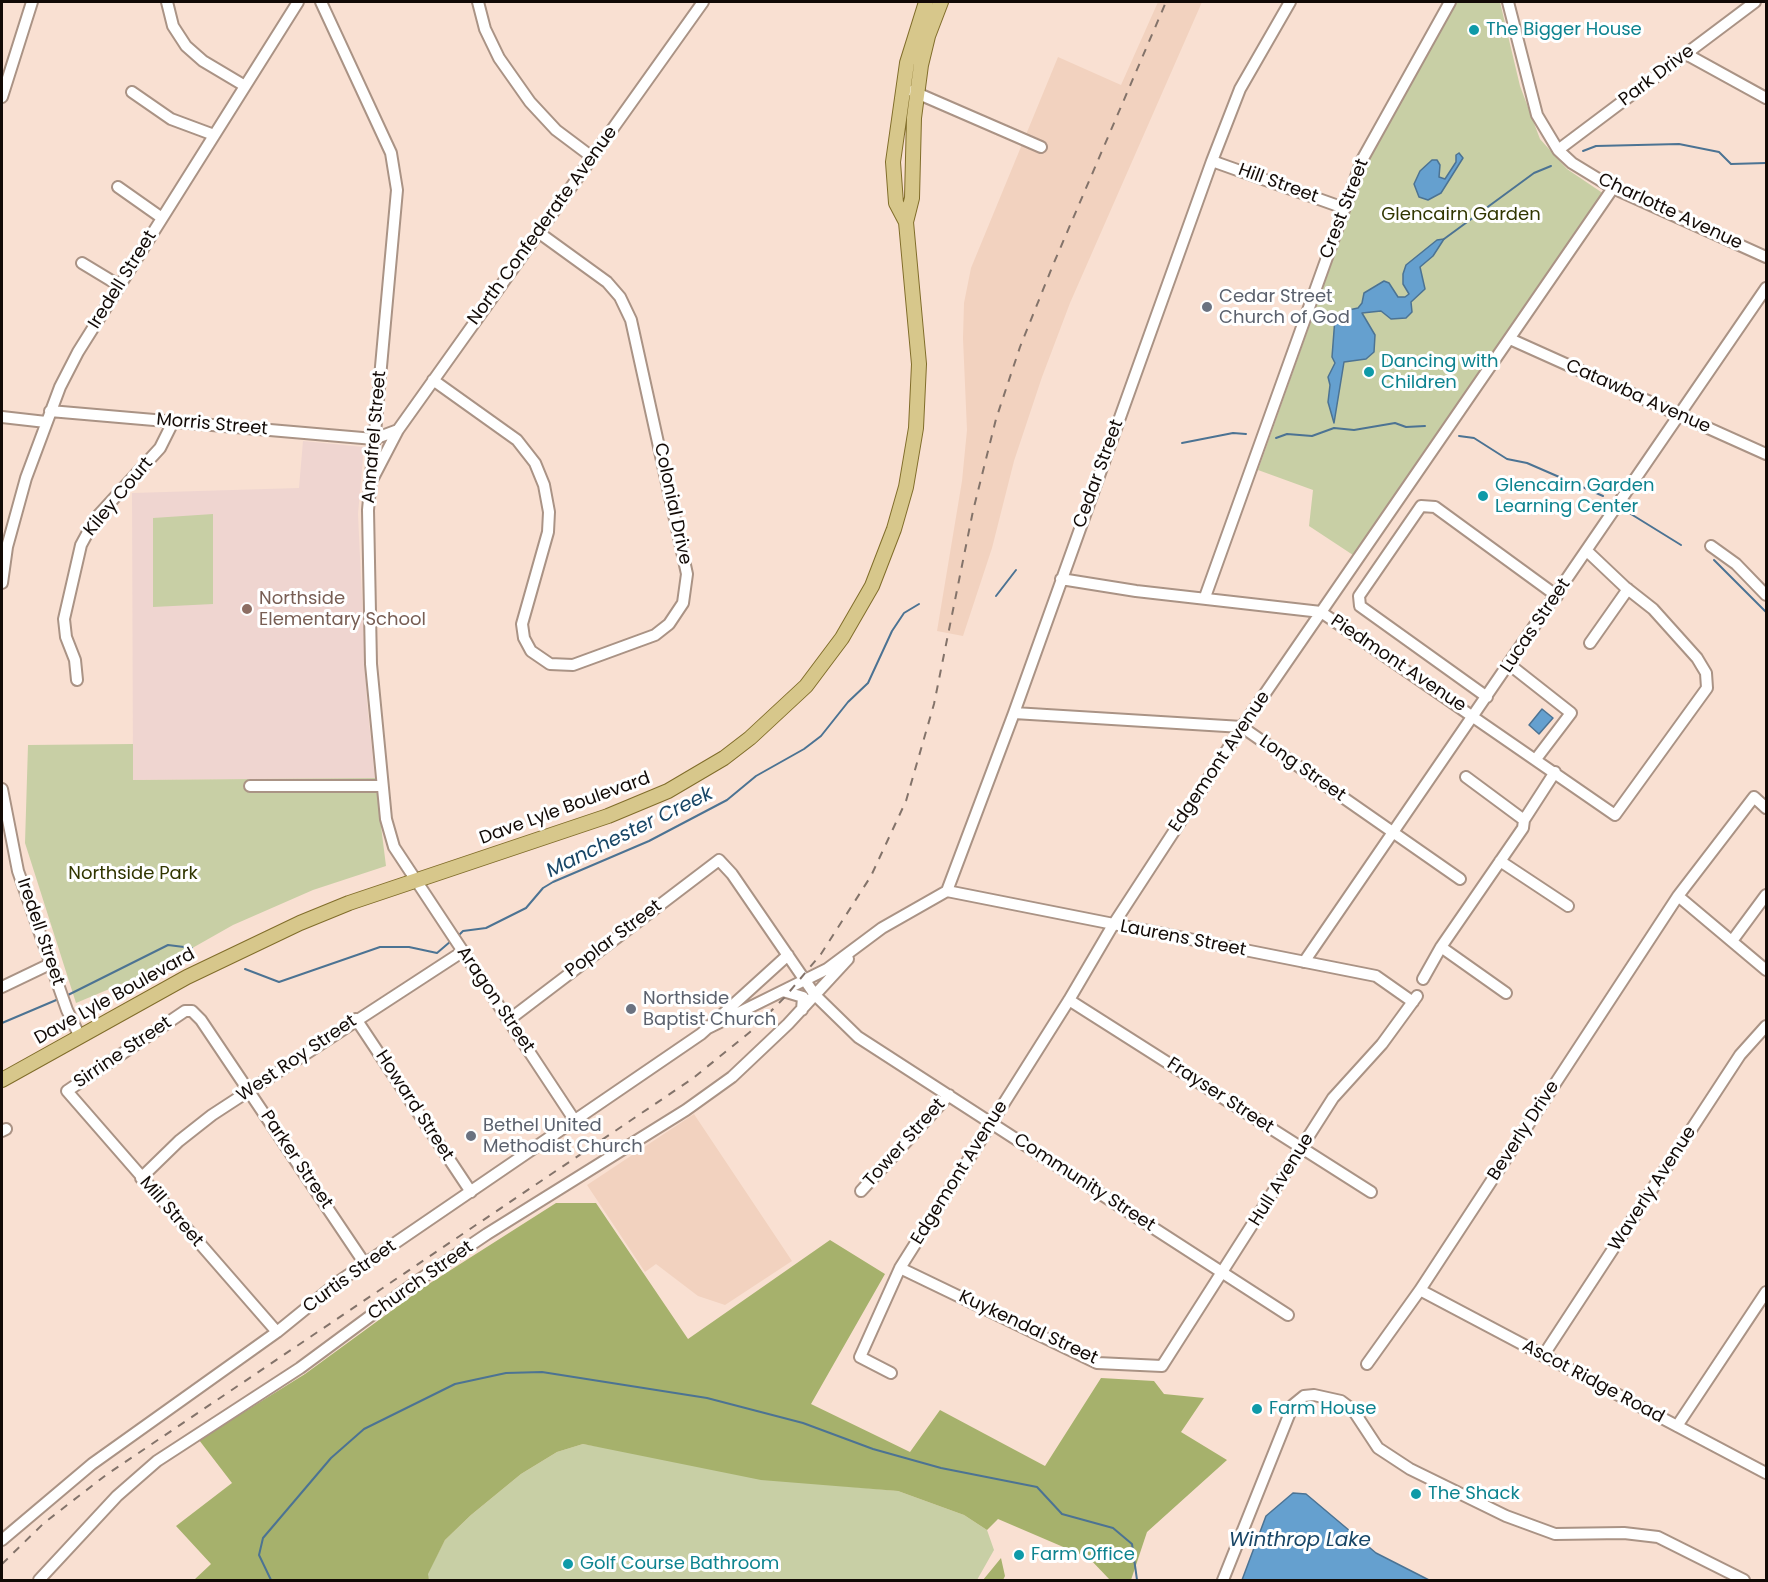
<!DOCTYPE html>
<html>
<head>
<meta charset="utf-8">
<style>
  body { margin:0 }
  #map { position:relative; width:1768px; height:1582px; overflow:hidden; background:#f9e0d2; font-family:Poppins,sans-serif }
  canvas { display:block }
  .frame { position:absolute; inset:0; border:3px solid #120a06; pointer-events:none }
</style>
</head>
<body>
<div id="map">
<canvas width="1768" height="1582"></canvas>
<div class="frame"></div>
</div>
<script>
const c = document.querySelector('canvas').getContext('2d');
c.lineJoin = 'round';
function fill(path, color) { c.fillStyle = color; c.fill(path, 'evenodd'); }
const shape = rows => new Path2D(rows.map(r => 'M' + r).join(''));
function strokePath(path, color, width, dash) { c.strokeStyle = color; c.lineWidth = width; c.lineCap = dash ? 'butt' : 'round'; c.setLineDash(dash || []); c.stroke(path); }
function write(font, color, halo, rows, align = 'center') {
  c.font = font + ' Poppins,sans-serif'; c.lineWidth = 6; c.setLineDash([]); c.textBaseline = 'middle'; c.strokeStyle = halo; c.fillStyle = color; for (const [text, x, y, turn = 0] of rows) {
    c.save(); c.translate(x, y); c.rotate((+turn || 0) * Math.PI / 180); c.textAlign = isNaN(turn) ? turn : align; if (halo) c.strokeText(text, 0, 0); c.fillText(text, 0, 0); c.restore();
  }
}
fill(shape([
  [1158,2,1202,2,1070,303,1042,377,1014,461,992,548,963,636,937,631,962,481,967,430,963,338,964,303,971,268,1058,57,1121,85],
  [694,1114,792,1261,725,1305,698,1296,656,1264,645,1272,587,1185]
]), '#f2d2bf');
fill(shape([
  [303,441,364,447,358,514,367,703,375,778,133,780,132,493,299,488]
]), '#efd5d0');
fill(shape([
  [1457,2,1500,2,1520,86,1540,139,1567,169,1604,194,1353,555,1309,526,1313,490,1258,470,1367,164],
  [213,514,213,604,153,607,153,518],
  [133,744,133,780,375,778,386,866,313,890,233,925,150,972,76,1003,25,843,28,745],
  [583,1444,834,1485,898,1491,964,1515,987,1530,994,1550,977,1580,429,1580,427,1574,445,1540,471,1515,521,1474,557,1452]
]), '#c8cfa5');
fill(shape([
  [556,1203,596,1203,688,1339,830,1240,885,1274,811,1404,910,1452,940,1410,1045,1466,1101,1378,1154,1381,1164,1394,1204,1398,1181,1432,1227,1460,1147,1532,1131,1580,1110,1580,1089,1558,998,1519,987,1530,964,1515,898,1491,761,1480,583,1444,557,1452,521,1474,471,1515,445,1540,428,1574,429,1580,194,1580,211,1564,176,1526,232,1483,199,1440,305,1374,424,1287],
  [1001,1558,1005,1576,1003,1580,983,1580]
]), '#a6b16c');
const water = shape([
  [1459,153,1463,158,1441,193,1428,200,1419,197,1414,184,1420,171,1432,160,1437,160,1440,165,1439,177,1445,179,1456,162,1456,155,1459,153],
  [1444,239,1433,256,1420,267,1425,289,1411,302,1412,312,1406,318,1391,319,1381,311,1362,313,1375,335,1374,352,1366,359,1344,362,1334,423,1328,402,1330,385,1328,377,1335,363,1332,357,1335,318,1344,311,1358,308,1362,303,1364,293,1384,281,1389,283,1398,297,1405,297,1409,294,1403,284,1403,274,1406,265,1437,240,1444,239],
  [1542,709,1553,718,1539,734,1529,725,1542,709],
  [1293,1493,1306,1494,1376,1553,1429,1580,1242,1580,1266,1516,1293,1493]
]);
fill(water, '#65a0cf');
strokePath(water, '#4c7393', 1.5);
strokePath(shape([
  [1583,151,1596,146,1679,144,1719,152,1731,164,1766,163],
  [1444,239,1534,173,1551,166],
  [1459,436,1474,438,1507,459,1527,463,1603,496],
  [1276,438,1287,434,1312,436,1334,428,1354,430,1395,423,1406,427,1425,426],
  [1182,443,1233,433,1246,434],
  [1626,511,1681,545],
  [1714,560,1766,612],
  [996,596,1016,570],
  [458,936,463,931,486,928,526,908,543,888,553,882,649,841,727,800,756,776,804,749,821,736,848,702,868,683,892,631,904,613,919,604],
  [245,969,279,982,380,947,409,947,437,953,451,941],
  [66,996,168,945,192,948],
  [2,1023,61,998],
  [271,1580,259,1555,263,1538,331,1458,364,1429,455,1384,506,1373,542,1372,707,1398,803,1423,873,1449,941,1468,1037,1487,1062,1514,1113,1528,1132,1544,1137,1580]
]), '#4c7393', 2);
const minor = shape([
  [167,2,173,26,186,46,203,61,245,86],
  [321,2,391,153,397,190,368,510,371,664,386,819,394,847,575,1121],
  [478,2,485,29,499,58,530,102,556,130,592,157],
  [1508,2,1537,115,1558,150,1572,163,1613,188,1766,257],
  [1686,54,1766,98],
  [912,91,1041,147],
  [132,92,171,119,214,135],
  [2,97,32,2],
  [1558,150,1755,2],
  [1212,161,1344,208],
  [118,187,162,218],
  [82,263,120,286],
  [1510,339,1766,454],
  [433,380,517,440,535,463,544,485,549,512,548,532,522,624,524,638,531,651,550,664,573,665,655,635,669,624,683,603,687,574,631,320,620,297,607,282,538,232],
  [50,411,374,439,398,430,703,2],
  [2,417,46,422],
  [373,478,398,430],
  [1711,546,1736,564,1766,595],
  [1061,579,1136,591,1321,612,1615,815,1707,688,1706,673,1697,658,1653,609,1625,587,1587,551],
  [2,583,7,547,26,478,60,387,78,352,298,2],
  [1205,597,1362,160,1450,2],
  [1590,643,1628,589],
  [1510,665,1571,713,1536,759],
  [77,680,75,660,66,637,64,619,81,545,95,519,160,448,173,422],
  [1487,697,1360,606,1359,596,1421,506,1435,507,1557,596],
  [1014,713,1242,727,1460,879],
  [1466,777,1524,820,1555,772],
  [250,786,382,786],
  [2,789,18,871,67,1010,80,1037],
  [1500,861,1568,906],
  [947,891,1376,976,1413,1002],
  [1678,896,1766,970],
  [1732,941,1766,895],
  [1441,947,1506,993],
  [1304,962,1766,288],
  [1423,979,1441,947,1523,828,1524,820],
  [2,987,50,964],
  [783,991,803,997,802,1010],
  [1069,1000,1371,1192],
  [356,1019,471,1192],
  [510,1019,719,860,732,874,815,995,858,1037,1288,1315],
  [708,1028,827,969,882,928,947,891,1014,713,1212,161,1240,89,1290,2],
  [2,1131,6,1129],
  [141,1178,179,1141,212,1115,462,952],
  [861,1191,949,1095],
  [900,1268,1097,1363,1162,1366,1333,1098,1382,1044,1417,996],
  [1420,1290,1766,1473],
  [277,1332,67,1091,185,1011,192,1011,201,1020,365,1264],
  [1543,1356,1740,1055,1766,1026],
  [1367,1364,1420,1290,1678,896,1754,797,1766,808],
  [891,1373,860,1357,900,1268,1069,1000,1113,925,1242,727,1613,188],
  [1677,1426,1766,1292],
  [2,1540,92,1464,277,1332,341,1280,701,1034,788,955],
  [39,1580,117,1496,157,1461,300,1368,419,1280,487,1234,686,1110,732,1077,788,1024,848,959],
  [1223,1580,1293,1405,1304,1396,1314,1395,1341,1401,1353,1410,1378,1448,1410,1469,1506,1516,1555,1534,1624,1533,1658,1537,1744,1580]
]);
const major = shape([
  [906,222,896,203,893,162,907,63,926,2],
  [2,1080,187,977,300,923,349,903,608,816,668,791,724,758,750,738,806,686,842,638,872,586,894,529,906,487,916,428,919,364,906,222,912,198,914,118,921,65,928,36,941,2]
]);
strokePath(minor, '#aa9385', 14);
strokePath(major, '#806d2a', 16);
strokePath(minor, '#fff', 10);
strokePath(major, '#d7c78b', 14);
strokePath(shape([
  [2,1564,44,1523,106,1475,692,1079,750,1032,785,997,821,954,871,876,906,801,934,704,973,511,996,419,1020,347,1053,265,1166,2]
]), '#83736a', 2, [8, 8]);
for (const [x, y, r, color] of [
  [1474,30,6,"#0f9aa8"],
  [1207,307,6,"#6b7280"],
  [1369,372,6,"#0f9aa8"],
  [1483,496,6,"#0f9aa8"],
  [247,609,6,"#8d6e63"],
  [631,1009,6,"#6b7280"],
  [471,1136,6,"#6b7280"],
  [1257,1409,6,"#0f9aa8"],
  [1416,1494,6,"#0f9aa8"],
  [1019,1555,6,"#0f9aa8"],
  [568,1564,6,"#0f9aa8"]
]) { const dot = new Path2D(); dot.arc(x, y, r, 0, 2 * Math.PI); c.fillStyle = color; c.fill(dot); strokePath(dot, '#fff', 2); }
write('18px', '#0d838f', '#fff', [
  ["The Bigger House",1486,30],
  ["Dancing with",1381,362],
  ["Children",1381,383],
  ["Glencairn Garden",1495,486],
  ["Learning Center",1495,507],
  ["Farm House",1269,1409],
  ["The Shack",1428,1494],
  ["Farm Office",1031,1555],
  ["Golf Course Bathroom",580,1564]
], 'left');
write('18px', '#120a06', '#fff', [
  ["Park Drive",1657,76,-37],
  ["Hill Street",1278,184,20],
  ["Crest Street",1345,209,-69],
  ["Charlotte Avenue",1670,212,25],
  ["North Confederate Avenue",543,226,-54],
  ["Iredell Street",123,280,-58],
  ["Catawba Avenue",1638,397,24],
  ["Morris Street",212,425,5],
  ["Annafrel Street",375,437,-85],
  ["Cedar Street",1099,474,-70],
  ["Kiley Court",119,497,-50],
  ["Colonial Drive",672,504,78],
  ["Lucas Street",1536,626,-56],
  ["Piedmont Avenue",1398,664,34],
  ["Edgemont Avenue",1220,762,-56],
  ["Long Street",1302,769,35],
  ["Dave Lyle Boulevard",565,809,-20],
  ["Iredell Street",40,932,71],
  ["Poplar Street",614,939,-37],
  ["Laurens Street",1183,939,11],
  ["Dave Lyle Boulevard",115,997,-29],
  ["Aragon Street",495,1000,56],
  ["Sirrine Street",123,1053,-34],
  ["West Roy Street",297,1059,-34],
  ["Frayser Street",1220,1096,33],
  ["Howard Street",414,1106,57],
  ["Beverly Drive",1524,1131,-57],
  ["Tower Street",905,1143,-48],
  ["Parker Street",296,1160,56],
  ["Edgemont Avenue",960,1173,-58],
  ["Hull Avenue",1282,1180,-58],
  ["Community Street",1084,1183,33],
  ["Waverly Avenue",1653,1189,-57],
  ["Mill Street",171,1212,49],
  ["Curtis Street",350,1277,-36],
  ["Church Street",421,1281,-35],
  ["Kuykendal Street",1028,1328,25],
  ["Ascot Ridge Road",1593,1382,28]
]);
write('18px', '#313600', '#fff', [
  ["Glencairn Garden",1461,215],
  ["Northside Park",133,874]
]);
write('18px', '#5b616d', '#fff', [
  ["Cedar Street",1219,297],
  ["Church of God",1219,318],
  ["Northside",643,999],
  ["Baptist Church",643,1020],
  ["Bethel United",483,1126],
  ["Methodist Church",483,1147]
], 'left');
write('18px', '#785e54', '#fff', [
  ["Northside",259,599],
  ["Elementary School",259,620]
], 'left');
write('italic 20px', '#194666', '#fff', [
  ["Manchester Creek",630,833,-26],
  ["Winthrop Lake",1300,1541]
]);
</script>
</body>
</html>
